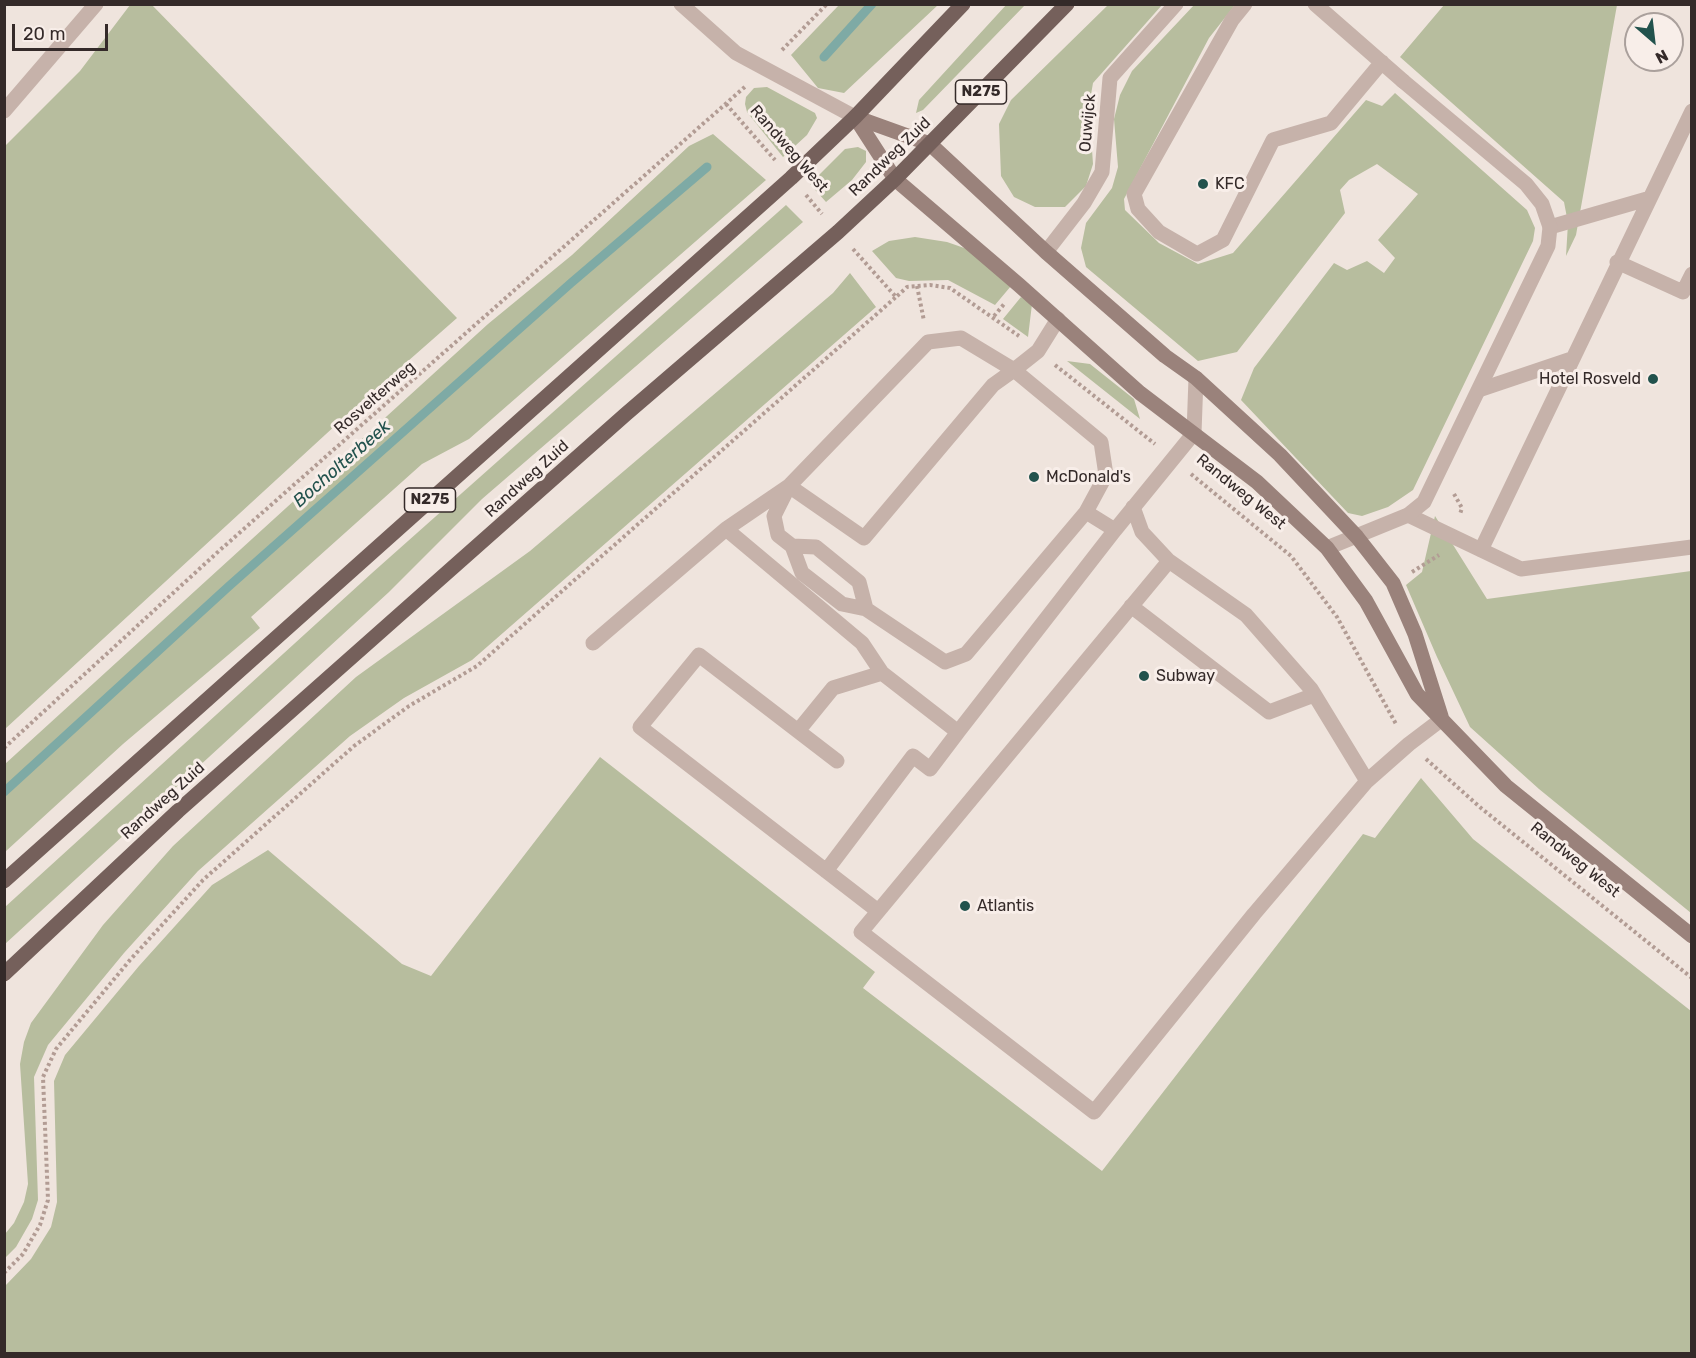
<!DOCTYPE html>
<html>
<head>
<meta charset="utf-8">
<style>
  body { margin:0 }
  #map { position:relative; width:1696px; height:1358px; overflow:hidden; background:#efe4dd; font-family:Rubik,sans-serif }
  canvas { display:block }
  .frame { position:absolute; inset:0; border:6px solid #342a29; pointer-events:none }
  .north { position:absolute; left:1624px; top:12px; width:60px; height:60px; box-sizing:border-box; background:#f8eee9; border:2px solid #aaa09c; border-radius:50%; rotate:152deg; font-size:16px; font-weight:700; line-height:24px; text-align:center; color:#342a29 }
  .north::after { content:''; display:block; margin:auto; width:21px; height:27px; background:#22524d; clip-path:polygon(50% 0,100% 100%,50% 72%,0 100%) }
  .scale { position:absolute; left:12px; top:24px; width:96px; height:27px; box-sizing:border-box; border:3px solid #342a29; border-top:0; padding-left:8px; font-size:18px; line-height:21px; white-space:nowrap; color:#342a29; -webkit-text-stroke:4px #f8eee9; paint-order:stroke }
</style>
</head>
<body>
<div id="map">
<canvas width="1696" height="1358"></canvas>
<div class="frame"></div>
<div class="north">N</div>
<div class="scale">20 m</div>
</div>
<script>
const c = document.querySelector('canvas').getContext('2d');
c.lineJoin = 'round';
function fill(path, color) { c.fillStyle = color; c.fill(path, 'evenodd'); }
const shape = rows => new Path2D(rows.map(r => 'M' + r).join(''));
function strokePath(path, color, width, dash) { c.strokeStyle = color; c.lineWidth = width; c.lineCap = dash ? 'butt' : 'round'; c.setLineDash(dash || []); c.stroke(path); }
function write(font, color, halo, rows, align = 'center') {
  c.font = font + ' Rubik,sans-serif'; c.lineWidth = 6; c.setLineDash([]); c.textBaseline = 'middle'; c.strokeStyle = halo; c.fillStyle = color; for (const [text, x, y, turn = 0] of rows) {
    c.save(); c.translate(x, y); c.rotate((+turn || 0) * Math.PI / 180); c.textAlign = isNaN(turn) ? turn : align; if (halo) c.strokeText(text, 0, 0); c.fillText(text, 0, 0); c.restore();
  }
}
fill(shape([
  [1007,4,1025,5,923,110,916,113,919,100],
  [1195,4,1235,5,1209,38,1124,199,1125,210,1159,243,1198,264,1233,253,1366,100,1382,106,1395,93,1527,210,1535,228,1533,241,1413,490,1388,507,1362,516,1348,513,1241,400,1254,368,1334,263,1347,270,1367,261,1384,273,1395,258,1378,240,1418,194,1377,164,1349,180,1340,190,1345,213,1237,352,1198,361,1086,267,1081,248,1086,223,1112,188,1118,167,1114,119,1120,95,1132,71],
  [130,5,152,5,457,318,350,412,5,729,5,146,80,71],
  [839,5,839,4,938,5,844,93,818,88,791,55],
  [1108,5,1162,5,1093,83,1089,106,1093,164,1086,186,1065,207,1035,207,1014,197,1001,176,999,124,1011,100],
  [1444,5,1617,5,1576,235,1566,256,1568,223,1564,202,1400,57],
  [767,87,815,113,817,118,807,135,783,157,747,112,745,104,746,97,754,88],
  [713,134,766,180,469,439,422,464,251,617,260,628,123,744,5,852,5,764,488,324,572,255,689,146],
  [858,147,866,151,866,162,852,180,826,202,810,184,845,149],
  [786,205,803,222,482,499,389,592,5,944,5,907,372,573],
  [915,237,947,242,970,250,1011,286,995,305,948,280,909,281,896,278,872,251,889,241],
  [850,273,876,307,472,660,404,698,350,736,198,871,124,953,48,1045,34,1077,38,1200,32,1219,16,1247,5,1258,5,1234,14,1223,24,1202,28,1184,20,1064,24,1042,31,1023,103,925,173,846,356,677,530,551,833,293],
  [1021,297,1032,304,1028,337,1003,319],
  [1067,361,1090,364,1134,399,1140,419],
  [1435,516,1487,599,1691,571,1691,913,1539,789,1470,727,1437,657,1406,585,1422,572],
  [600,757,875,972,863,988,1102,1171,1363,834,1375,838,1421,778,1473,839,1691,1011,1691,1353,5,1353,5,1286,31,1259,51,1227,57,1202,54,1081,65,1055,139,966,212,885,268,850,402,964,431,976]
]), '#b7bd9e');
strokePath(shape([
  [824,57,872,4],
  [4,792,228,587,571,283,707,167]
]), '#7eaaa5', 9);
strokePath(shape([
  [782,50,827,4],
  [726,104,775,160],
  [806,195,822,214],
  [853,249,896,297,907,287,930,285,950,288,1019,336],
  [917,286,924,321],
  [994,316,1005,303],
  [1055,365,1155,444],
  [1191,474,1291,556,1337,617,1396,724],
  [1454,494,1462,508,1460,514],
  [1412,572,1439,555],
  [4,748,220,550,747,85],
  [1426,759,1481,808,1692,978],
  [4,1273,23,1254,40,1225,48,1200,43,1077,56,1049,130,960,203,880,354,746,409,706,477,666,896,297]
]), '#b29c94', 4, [3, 3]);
strokePath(shape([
  [1245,4,1232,20,1134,194,1138,209,1159,232,1197,254,1223,240,1273,140,1331,123,1382,62],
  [1315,4,1403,81],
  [1550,227,1647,199],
  [1617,262,1683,292,1692,274],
  [1479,390,1571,359],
  [789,486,726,529,862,643,882,673,958,732,1115,530,1194,433,1196,378],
  [788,488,774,516,778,535,792,546,816,547,859,582,866,609],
  [1133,507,1142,532,1169,561],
  [1086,512,1115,530],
  [1408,515,1521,569,1692,547],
  [792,546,802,573,842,604,866,609,945,662,966,654,1086,512,1106,475,1101,442,1014,370,961,338,928,342,789,486,864,538,993,385,1014,370,1038,351,1058,319],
  [1481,550,1692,111],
  [1131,606,1269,712,1314,695],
  [593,643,726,529],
  [798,731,833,688,882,673],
  [837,761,699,655,640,727,878,911],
  [1367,781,1311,689,1246,615,1169,561,861,932,1094,1112,1254,914,1367,781,1409,744,1442,719],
  [826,871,913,756,930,769,958,732]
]), '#c6b2aa', 15);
strokePath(shape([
  [681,4,736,53,855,117],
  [4,111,96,4],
  [1046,252,1084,203,1102,172,1110,78,1176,4],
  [1327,548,1408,515,1424,502,1548,246,1550,227,1542,204,1526,184,1403,81]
]), '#c6b2aa', 15);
strokePath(shape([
  [855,117,895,179,1019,285,1140,393,1257,482,1327,548,1366,601,1417,694,1506,786,1692,936],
  [855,117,930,144,1046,252,1165,356,1196,378,1280,455,1357,537,1393,583,1415,634,1441,716]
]), '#9a827b', 15);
strokePath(shape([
  [4,881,791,178,855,117,963,4],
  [4,974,178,811,626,414,838,232,895,179,1067,4]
]), '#75605b', 15);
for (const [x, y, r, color] of [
  [1203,184,6,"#22524d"],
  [1653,379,6,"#22524d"],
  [1034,477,6,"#22524d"],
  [1144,676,6,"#22524d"],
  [965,906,6,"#22524d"]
]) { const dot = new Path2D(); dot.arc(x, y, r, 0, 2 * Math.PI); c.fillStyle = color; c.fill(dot); strokePath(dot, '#f8eee9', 2); }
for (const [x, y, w] of [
  [981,92,51],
  [430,500,51]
]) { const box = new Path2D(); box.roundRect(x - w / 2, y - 12, w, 24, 4.5); c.fillStyle = '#f8eee9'; c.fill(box); strokePath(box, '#342a29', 1.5); }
write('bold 15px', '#342a29', null, [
  ["N275",981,92],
  ["N275",430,500]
]);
write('16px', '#342a29', '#f8eee9', [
  ["Ouwijck",1088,123,-85],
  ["Randweg West",789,149,49],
  ["Randweg Zuid",890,157,-44],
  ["Rosvelterweg",375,398,-41],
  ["Randweg Zuid",527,479,-42],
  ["Randweg West",1241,492,39],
  ["Randweg Zuid",163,801,-42],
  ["Randweg West",1575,860,39]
]);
write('16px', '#342a29', '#f8eee9', [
  ["KFC",1215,184],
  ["Hotel Rosveld",1641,379,"right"],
  ["McDonald's",1046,477],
  ["Subway",1156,676],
  ["Atlantis",977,906]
], 'left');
write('italic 18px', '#22524d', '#f8eee9', [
  ["Bocholterbeek",342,464,-41]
]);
</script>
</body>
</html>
